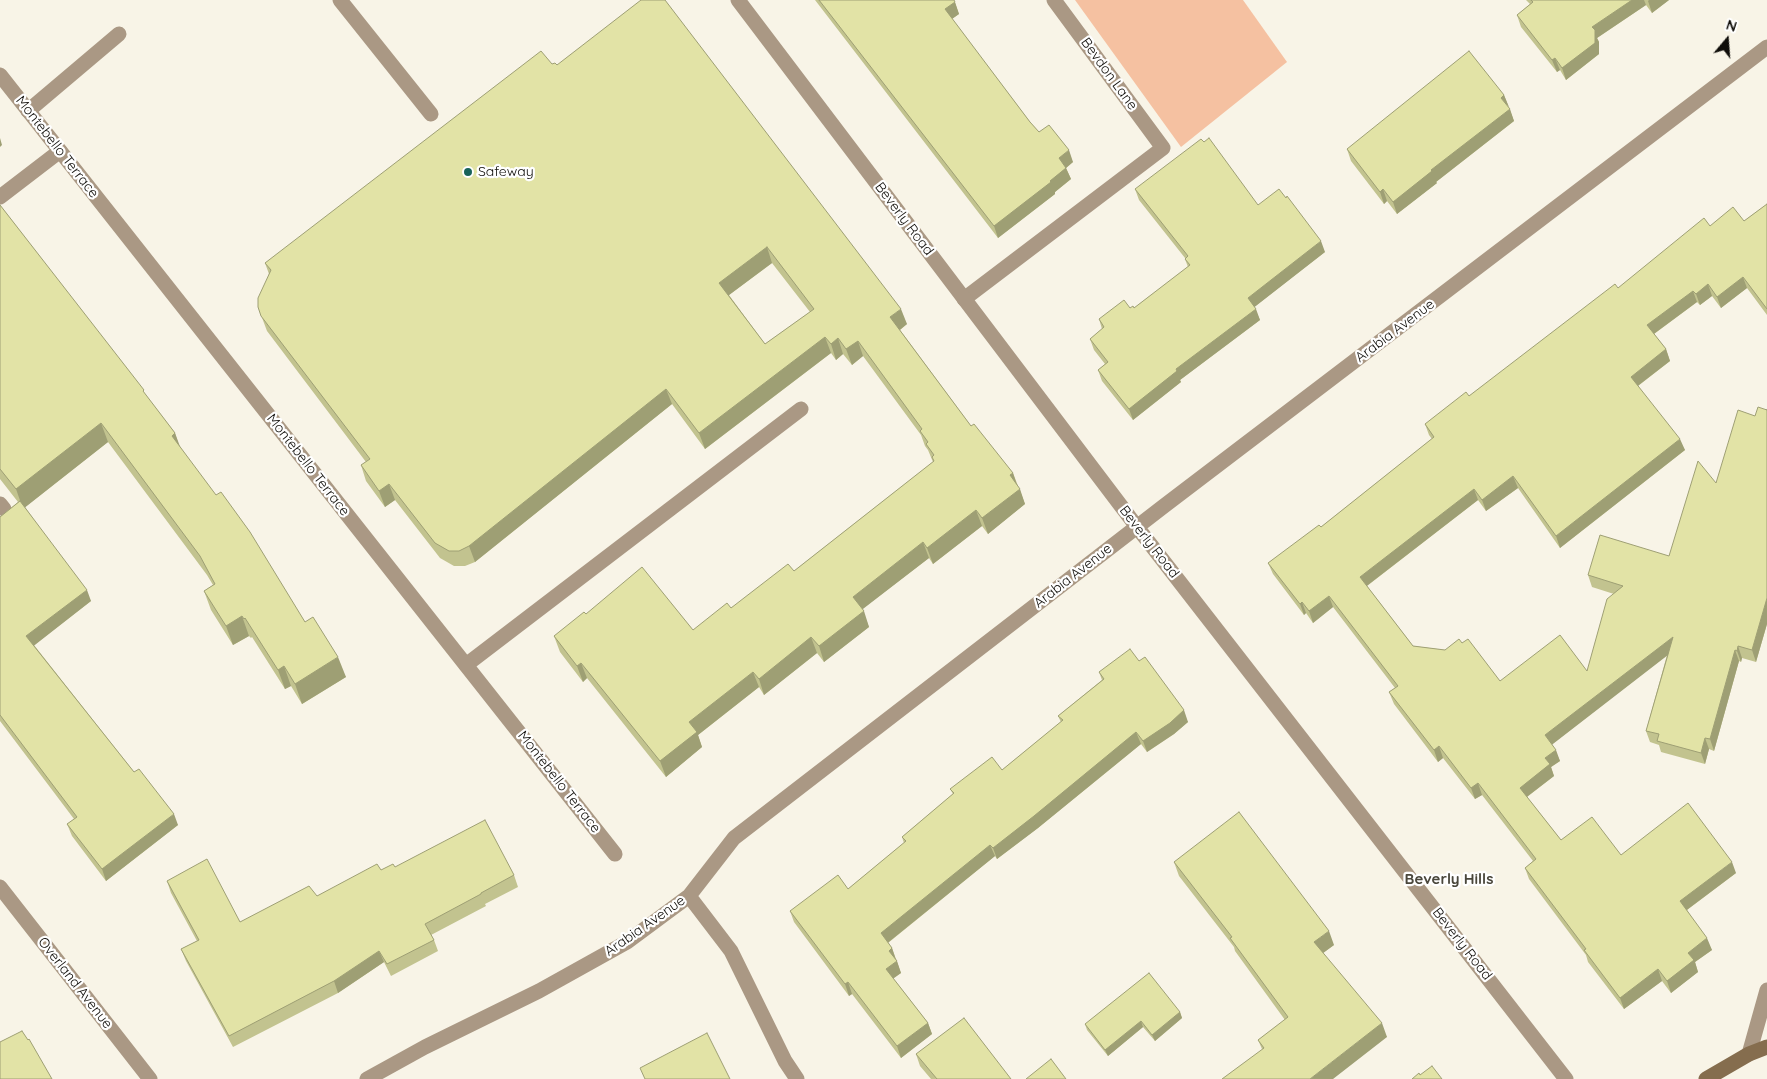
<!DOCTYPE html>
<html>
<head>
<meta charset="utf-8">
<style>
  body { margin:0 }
  #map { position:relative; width:1767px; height:1079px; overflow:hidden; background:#f8f4e7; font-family:Quicksand,sans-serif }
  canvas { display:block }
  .north { position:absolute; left:1702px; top:15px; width:50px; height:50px; -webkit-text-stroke:4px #fff; paint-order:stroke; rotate:18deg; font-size:14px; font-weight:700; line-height:20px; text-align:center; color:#0f0d09 }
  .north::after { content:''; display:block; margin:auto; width:18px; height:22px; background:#0f0d09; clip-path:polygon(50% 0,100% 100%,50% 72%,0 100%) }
</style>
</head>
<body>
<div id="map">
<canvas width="1767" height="1079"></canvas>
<div class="north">N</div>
</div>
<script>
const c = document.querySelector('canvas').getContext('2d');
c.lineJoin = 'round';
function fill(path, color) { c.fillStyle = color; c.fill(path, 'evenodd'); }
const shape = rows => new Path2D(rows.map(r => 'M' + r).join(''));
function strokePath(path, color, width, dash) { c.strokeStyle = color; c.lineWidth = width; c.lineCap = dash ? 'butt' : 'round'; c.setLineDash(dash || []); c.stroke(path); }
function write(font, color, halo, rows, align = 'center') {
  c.font = font + ' Quicksand,sans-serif'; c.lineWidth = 4.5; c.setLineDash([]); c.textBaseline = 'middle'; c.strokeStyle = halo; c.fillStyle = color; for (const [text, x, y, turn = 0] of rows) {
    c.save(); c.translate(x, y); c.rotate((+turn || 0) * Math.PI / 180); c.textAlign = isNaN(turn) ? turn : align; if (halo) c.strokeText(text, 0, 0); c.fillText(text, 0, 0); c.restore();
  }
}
fill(shape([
  [1075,0,1243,0,1287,62,1181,147]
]), '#f5c1a1');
strokePath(shape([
  [340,0,431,114],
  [28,111,119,34],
  [0,197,60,151],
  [964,299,1163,148,1054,0],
  [0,504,4,509],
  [466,665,801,409]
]), '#aa9884', 15);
strokePath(shape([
  [738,0,1137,527,1566,1079],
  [0,75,615,854],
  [0,887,150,1079],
  [689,896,731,951,785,1061,797,1079],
  [1749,1054,1767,990],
  [367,1079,425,1047,539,991,627,942,689,896,734,838,1164,506,1767,47]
]), '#aa9884', 15);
strokePath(shape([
  [1706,1079,1749,1054,1767,1047]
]), '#856d4e', 15);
fill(shape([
  [815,0,954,0,959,14,952,19,1030,122,1039,132,1073,162,1066,168,1071,179,1055,192,1055,194,998,238],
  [1526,0,1669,0,1652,13,1646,5,1597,38,1599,42,1599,54,1566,80,1560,70,1557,72,1521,27,1517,15,1530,4],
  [552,64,557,65,907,324,900,330,971,426,1013,473,1025,504,988,534,982,526,933,564,929,558,862,609,869,627,824,662,817,653,764,695,759,687,698,735,702,747,666,777,587,678,583,682,560,652,554,636,586,614,693,630,794,571,933,462,928,450,925,446,921,435,863,356,852,365,843,354,836,360,831,353,705,449,672,404,475,562,465,566,454,566,440,558,395,500,385,507,366,481,361,465,366,462,267,331,258,307,269,274,265,263],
  [772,263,810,312,765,344,729,295],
  [1504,95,1514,121,1436,182,1437,183,1397,214,1387,201,1384,204,1351,161,1347,149],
  [1135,189,1258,205,1325,252,1254,307,1260,320,1180,380,1181,382,1133,420,1102,381,1098,370,1105,364,1094,350,1090,339,1102,329,1099,319,1134,308,1188,267,1185,259,1185,258,1139,200],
  [1767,204,1767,315,1747,288,1721,308,1712,296,1700,305,1697,302,1654,334,1666,349,1670,361,1638,386,1685,450,1560,548,1518,488,1486,511,1478,500,1367,586,1413,646,1445,650,1462,643,1500,681,1587,671,1614,594,1592,587,1588,575,1669,556,1716,483,1755,416,1767,410,1767,409,1767,624,1756,662,1742,658,1741,662,1739,661,1714,751,1709,749,1705,764,1661,752,1659,745,1650,742,1646,731,1667,655,1552,744,1560,761,1551,767,1554,776,1527,797,1561,840,1621,855,1736,873,1687,910,1712,950,1695,962,1698,972,1671,993,1662,981,1624,1009,1588,962,1586,955,1529,879,1525,868,1533,861,1482,795,1475,799,1443,758,1438,762,1394,704,1389,692,1395,688,1333,607,1313,623,1306,613,1304,615,1273,574,1268,563,1321,527,1432,439,1429,435,1425,424,1469,396,1618,288,1710,226,1744,221],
  [0,205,175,433,179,446,305,622,346,677,302,704,291,686,285,689,252,637,251,638,249,636,233,645,211,610,204,591,213,585,207,575,108,442,25,507,91,601,34,645,134,772,178,825,106,881,72,836,67,824,74,819,0,721,0,517,18,502,0,479],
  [1139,661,1188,722,1174,734,1147,752,1141,744,1038,828,997,859,995,856,888,943,892,948,901,973,893,978,928,1023,932,1034,901,1058,852,994,849,996,794,922,790,911,848,889,904,843,902,837,953,794,950,789,1002,770,1061,722,1058,716,1102,680,1099,672],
  [1174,862,1334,945,1323,953,1387,1037,1262,1049,1258,1040,1285,1020,1235,951,1234,947,1179,876],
  [395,867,514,875,518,887,485,904,486,906,431,935,434,940,438,951,391,976,384,962,338,993,233,1047,186,961,181,949,197,941,171,893,167,881,240,922,317,896,381,870],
  [1180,1012,1182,1018,1155,1041,1143,1027,1108,1056,1087,1030,1085,1024],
  [916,1054,1011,1079,931,1079,920,1066]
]), '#c2c38f');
fill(shape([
  [1632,0,1644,0,1646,5,1597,38,1599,42,1599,54,1566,80,1562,68,1592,27],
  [1649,0,1669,0,1652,13,1648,1],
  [955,2,959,14,949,21,945,9],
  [1555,58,1560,70,1557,72,1552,60],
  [1504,95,1509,107,1501,98],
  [1510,109,1514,121,1436,182,1437,183,1397,214,1393,202,1431,170],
  [0,138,2,145,0,147],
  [1069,150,1073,162,1066,168,1071,179,1055,192,1055,194,998,238,994,226,1050,181,1059,158],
  [1383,189,1387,201,1384,204,1380,192],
  [1321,241,1325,252,1252,309,1248,298],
  [767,247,772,263,725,298,719,283],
  [1743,277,1747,288,1721,308,1717,297],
  [1708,284,1712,296,1700,305,1696,294],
  [1693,291,1697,302,1651,336,1647,325],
  [901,309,907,324,896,333,890,317],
  [1256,309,1260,320,1180,380,1181,382,1133,420,1129,409,1176,369],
  [825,337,831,353,705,449,699,433],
  [838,338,843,354,836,360,831,344],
  [858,341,863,356,852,365,846,349],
  [1666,349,1670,361,1635,388,1631,377],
  [666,389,672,404,475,562,469,546],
  [101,423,108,442,23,509,16,489],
  [175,433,182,452,172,436],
  [1680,439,1685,450,1560,548,1556,536],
  [1013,473,1018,488,1010,475],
  [1513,476,1518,488,1486,511,1482,500],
  [389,484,395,500,385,507,379,491],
  [1020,489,1025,504,988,534,982,518],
  [1474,489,1478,500,1364,588,1360,577],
  [976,510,982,526,933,564,927,548],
  [923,542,929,558,859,612,853,597],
  [87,590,91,601,31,648,26,636],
  [1329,596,1333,607,1313,623,1309,611],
  [1767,598,1767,624,1756,662,1752,650],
  [1302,602,1306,613,1304,615,1300,604],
  [864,611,869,627,824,662,819,646],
  [242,616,249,636,233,645,226,626],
  [811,637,817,653,764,695,759,679],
  [1673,637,1677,648,1549,747,1545,735],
  [1738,646,1742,658,1741,662,1737,651],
  [1735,650,1739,661,1714,751,1710,739],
  [338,657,346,677,302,704,295,684],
  [581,663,587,678,583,682,577,666],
  [284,666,291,686,285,689,278,670],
  [753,672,759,687,698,735,702,747,666,777,660,761,689,722],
  [1184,710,1188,722,1174,734,1147,752,1143,741],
  [1136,732,1141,744,1038,828,997,859,993,848],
  [1705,738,1709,749,1705,764,1701,753],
  [1439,746,1443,758,1438,762,1434,750],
  [1556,750,1560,761,1551,767,1554,776,1524,799,1520,788,1545,758],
  [1478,783,1482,795,1475,799,1471,788],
  [174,814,178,825,106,881,102,869],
  [990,845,995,856,885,945,881,933],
  [1732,862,1736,873,1684,912,1680,901],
  [1329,931,1334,945,1319,956,1314,942],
  [1707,938,1712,950,1695,962,1698,972,1671,993,1667,981,1688,953],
  [892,948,896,960,893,963,889,951],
  [379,951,384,962,338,993,334,981],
  [897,961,901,973,890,981,886,969],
  [1658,969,1662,981,1624,1009,1620,998],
  [848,982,852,994,849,996,845,984],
  [1180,1012,1182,1018,1155,1041,1152,1035],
  [1141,1021,1143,1027,1108,1056,1105,1050],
  [928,1023,932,1034,901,1058,897,1046],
  [1382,1023,1387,1037,1333,1079,1310,1079]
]), '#9e9f74');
const building = shape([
  [641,0,665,0,901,309,890,317,971,426,974,424,1013,473,1010,475,1020,489,982,518,976,510,927,548,923,542,853,597,864,611,819,646,811,637,759,679,753,672,689,722,697,732,660,761,581,663,577,666,554,636,584,612,586,614,642,567,693,630,727,603,731,608,788,564,794,571,934,461,932,457,934,455,926,444,928,442,920,431,922,429,858,341,846,349,838,338,831,344,825,337,699,433,666,389,469,546,459,551,449,551,435,543,389,484,379,491,361,465,370,459,261,316,258,307,258,298,271,270,265,263,541,51,552,64,555,63,557,65,641,0],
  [767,247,814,309,765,344,719,283,767,247],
  [819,0,954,0,955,2,945,9,1030,122,1039,132,1049,125,1069,150,1059,158,1066,168,1050,181,1051,182,994,226,819,0],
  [1531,0,1632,0,1592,27,1595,30,1595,43,1562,68,1555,58,1552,60,1517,15,1533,2,1531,0],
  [1469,51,1504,95,1501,98,1510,109,1431,170,1432,171,1393,202,1383,189,1380,192,1347,149,1469,51],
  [1209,138,1258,205,1279,189,1286,198,1287,196,1321,241,1248,298,1256,309,1176,369,1177,371,1129,409,1098,370,1108,362,1090,339,1104,327,1099,319,1124,300,1130,308,1133,306,1134,308,1190,265,1185,259,1188,256,1135,189,1201,139,1204,142,1209,138],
  [1767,204,1767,309,1743,277,1717,297,1708,284,1696,294,1693,291,1647,325,1666,349,1631,377,1680,439,1556,536,1513,476,1482,500,1474,489,1360,577,1413,646,1445,650,1459,639,1462,643,1468,639,1500,681,1560,635,1587,671,1607,599,1623,586,1588,575,1600,535,1669,556,1698,461,1716,483,1738,410,1755,416,1758,407,1767,410,1767,409,1767,598,1752,650,1738,646,1737,651,1735,650,1710,739,1705,738,1701,753,1657,741,1659,734,1646,731,1673,637,1545,735,1556,750,1545,758,1550,764,1520,788,1561,840,1592,817,1621,855,1688,803,1732,862,1680,901,1707,938,1688,953,1694,960,1667,981,1658,969,1620,998,1584,950,1586,949,1525,868,1536,859,1478,783,1471,788,1439,746,1434,750,1389,692,1398,686,1329,596,1309,611,1302,602,1300,604,1268,563,1319,525,1321,527,1434,437,1425,424,1466,392,1469,396,1615,284,1618,288,1704,218,1710,226,1733,207,1744,221,1767,204],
  [0,205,144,390,143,391,175,433,172,436,216,495,221,492,250,532,305,622,313,617,338,657,295,684,284,666,278,670,245,618,244,619,242,616,226,626,204,591,215,584,200,556,101,423,16,489,0,469,0,205],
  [20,501,87,590,26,636,134,772,139,769,174,814,102,869,67,824,77,817,0,715,0,517,20,501],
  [1130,649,1139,661,1145,657,1184,710,1170,723,1143,741,1136,732,1034,816,993,848,990,845,881,933,892,948,889,951,897,961,886,969,928,1023,897,1046,848,982,845,984,790,911,838,875,848,889,906,841,902,837,954,793,950,789,992,757,1002,770,1063,720,1058,716,1104,679,1099,672,1130,649],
  [1239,812,1329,931,1314,942,1382,1023,1310,1079,1222,1079,1264,1048,1258,1040,1288,1017,1230,938,1232,937,1174,862,1239,812],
  [485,820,514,875,481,893,481,894,425,924,434,940,387,964,379,951,334,981,229,1036,181,949,199,940,167,881,207,859,240,922,309,886,317,896,377,864,381,870,393,864,395,867,485,820],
  [1149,973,1180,1012,1152,1035,1141,1021,1105,1050,1085,1024,1149,973],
  [964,1018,1011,1079,937,1079,916,1054,964,1018],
  [22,1031,28,1040,29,1039,52,1079,0,1079,0,1042,22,1031],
  [707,1033,730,1079,645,1079,640,1068,707,1033],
  [1051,1059,1066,1079,1026,1079,1051,1059],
  [1432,1066,1442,1079,1412,1079,1419,1073,1420,1075,1432,1066]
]);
fill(building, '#e2e3a6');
strokePath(building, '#9e9f74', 1);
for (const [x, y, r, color] of [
  [468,172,5,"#18635a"]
]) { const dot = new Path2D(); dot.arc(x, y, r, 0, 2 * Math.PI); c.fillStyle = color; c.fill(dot); strokePath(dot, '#fff', 2); }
write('14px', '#0f0d09', '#fff', [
  ["Bevdon Lane",1109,74,54],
  ["Montebello Terrace",57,147,52],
  ["Beverly Road",904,219,53],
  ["Arabia Avenue",1395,331,-37],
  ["Montebello Terrace",308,465,52],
  ["Beverly Road",1149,542,52],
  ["Arabia Avenue",1073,576,-38],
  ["Montebello Terrace",559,782,52],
  ["Arabia Avenue",645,926,-35],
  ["Beverly Road",1462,944,52],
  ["Overland Avenue",75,983,52]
]);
write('14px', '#0f0d09', '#fff', [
  ["Safeway",478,172]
], 'left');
write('bold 15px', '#4a473c', '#fff', [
  ["Beverly Hills",1449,879]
]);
</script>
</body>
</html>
